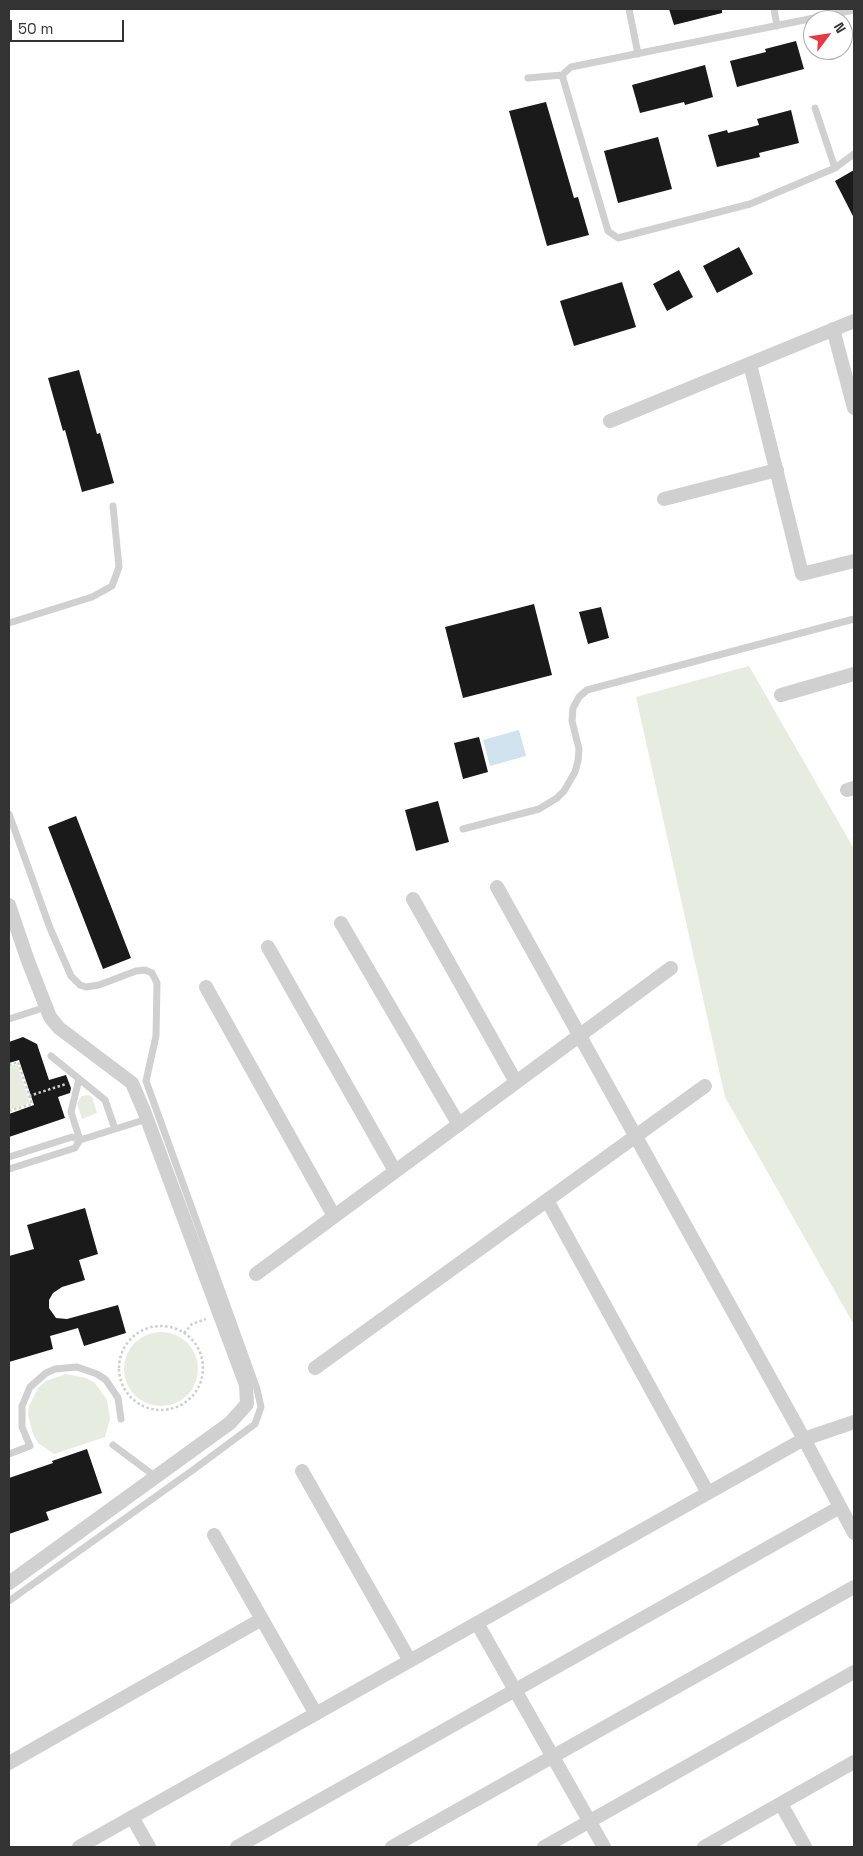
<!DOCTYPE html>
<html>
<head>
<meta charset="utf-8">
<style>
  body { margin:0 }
  #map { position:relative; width:863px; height:1856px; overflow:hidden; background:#fff; font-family:"Space Grotesk",sans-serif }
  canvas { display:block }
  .frame { position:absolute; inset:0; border:10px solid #333; pointer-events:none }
  .north { position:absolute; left:803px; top:10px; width:50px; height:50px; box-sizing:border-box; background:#fff; border:1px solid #adadad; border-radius:50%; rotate:59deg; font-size:14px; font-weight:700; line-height:20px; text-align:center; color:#333 }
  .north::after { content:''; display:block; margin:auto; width:18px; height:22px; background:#e63946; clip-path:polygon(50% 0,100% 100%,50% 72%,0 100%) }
  .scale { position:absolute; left:10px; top:20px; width:114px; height:22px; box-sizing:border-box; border:2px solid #333; border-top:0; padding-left:6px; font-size:15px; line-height:18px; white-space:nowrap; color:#333; -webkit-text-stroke:4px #fff; paint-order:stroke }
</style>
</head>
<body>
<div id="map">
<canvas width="863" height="1856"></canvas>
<div class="frame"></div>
<div class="north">N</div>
<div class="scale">50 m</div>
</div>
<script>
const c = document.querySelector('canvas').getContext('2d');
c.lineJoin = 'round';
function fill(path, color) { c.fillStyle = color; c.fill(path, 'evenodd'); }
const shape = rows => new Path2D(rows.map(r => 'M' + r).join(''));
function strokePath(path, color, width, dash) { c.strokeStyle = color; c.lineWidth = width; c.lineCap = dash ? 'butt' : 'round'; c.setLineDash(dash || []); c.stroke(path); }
fill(shape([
  [749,666,854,849,854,1325,725,1097,636,697],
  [17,1064,30,1103,9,1110,9,1066],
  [89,1095,92,1097,97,1113,82,1119,77,1103,82,1096],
  '124 1369a37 37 0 1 1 74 0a37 37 0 1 1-74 0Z',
  [66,1374,86,1378,95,1383,107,1400,110,1419,105,1437,54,1454,38,1443,33,1434,28,1415,29,1406,38,1388,46,1381]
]), '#e6ecdf');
fill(shape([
  [519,730,526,756,490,766,483,740]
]), '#cfe2ee');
fill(shape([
  [669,9,722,9,722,13,674,25],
  [796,41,804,69,737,87,730,61,766,52,765,49],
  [705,65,713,97,685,105,684,102,640,113,632,85],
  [546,102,574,198,578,197,589,235,547,246,509,111],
  [791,110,799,143,759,153,760,157,717,167,708,135,727,130,728,133,759,125,757,119],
  [658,137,672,189,618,203,604,151],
  [854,170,854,218,835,181],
  [739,247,753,274,717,293,703,266],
  [679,270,693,297,667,311,653,284],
  [622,282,636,327,574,346,560,301],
  [79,370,97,434,100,433,114,483,82,492,65,430,63,431,48,378],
  [534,604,552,675,463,698,445,627],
  [601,607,609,638,588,644,579,612],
  [479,737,488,772,463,779,454,743],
  [438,801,449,842,416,851,405,810],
  [76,816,131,958,103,969,48,827],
  [23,1037,37,1044,49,1080,66,1075,71,1088,70,1093,58,1097,65,1118,9,1137,9,1114,34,1105,19,1060,9,1063,9,1042],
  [85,1208,98,1254,79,1260,85,1280,62,1287,53,1293,49,1300,49,1308,56,1318,67,1319,118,1305,126,1333,84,1346,78,1328,50,1336,53,1349,9,1362,9,1256,34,1249,27,1225],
  [87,1449,102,1493,46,1512,49,1520,9,1534,9,1478,53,1463,52,1461]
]), '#1a1a1a');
strokePath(shape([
  [9,1065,18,1062,32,1104,9,1111],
  [29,1096,66,1084],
  '119 1368a42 42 0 1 1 84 0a42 42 0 1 1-84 0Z',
  [184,1333,192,1324,206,1319]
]), '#cdcdcd', 2.5, [2.5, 2.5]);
strokePath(shape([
  [629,9,638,54],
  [774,9,777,26],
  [562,75,608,231,618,238,750,204,835,168,854,154],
  [528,78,562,75,571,67,854,10],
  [815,108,835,168],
  [9,623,92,597,112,586,119,567,113,506],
  [9,814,50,928,71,976,80,985,86,987,99,985,136,971,145,970,152,973,157,983,156,1036,146,1081,257,1389,261,1407,255,1424,193,1470,9,1601],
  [463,829,539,809,557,798,564,791,575,772,578,761,579,749,572,721,573,708,579,697,587,690,854,619],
  [9,1019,46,1007],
  [51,1056,105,1100,115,1129],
  [79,1079,71,1112,80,1140],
  [9,1157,72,1137,80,1140],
  [9,1169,75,1148,80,1140,147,1119],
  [113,1445,156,1477],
  [9,1454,30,1446,22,1427,22,1406,30,1387,46,1373,55,1369,77,1367,97,1374,106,1380,118,1398,121,1419]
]), '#d0d0d0', 7);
strokePath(shape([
  [833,329,854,408],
  [750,364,802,574,854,561],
  [610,421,854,321],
  [664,499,777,470],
  [781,695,854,674],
  [847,790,854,788],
  [497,887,804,1439,854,1533],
  [413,899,516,1082],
  [9,905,28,961,50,1017,59,1028,132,1083,144,1111,246,1385,247,1404,230,1423,9,1583],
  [341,923,459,1125],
  [268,947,395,1171],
  [206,987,334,1216],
  [547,1200,708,1493],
  [256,1274,671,968],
  [315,1368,705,1086],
  [302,1471,410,1661],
  [214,1535,316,1714],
  [477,1623,604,1847],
  [9,1763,262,1619],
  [781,1804,805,1847],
  [132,1817,149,1847],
  [79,1847,804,1439,854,1422],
  [237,1847,840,1507],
  [392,1847,854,1587],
  [544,1847,854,1672],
  [704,1847,854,1762]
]), '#d0d0d0', 14);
</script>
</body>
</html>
